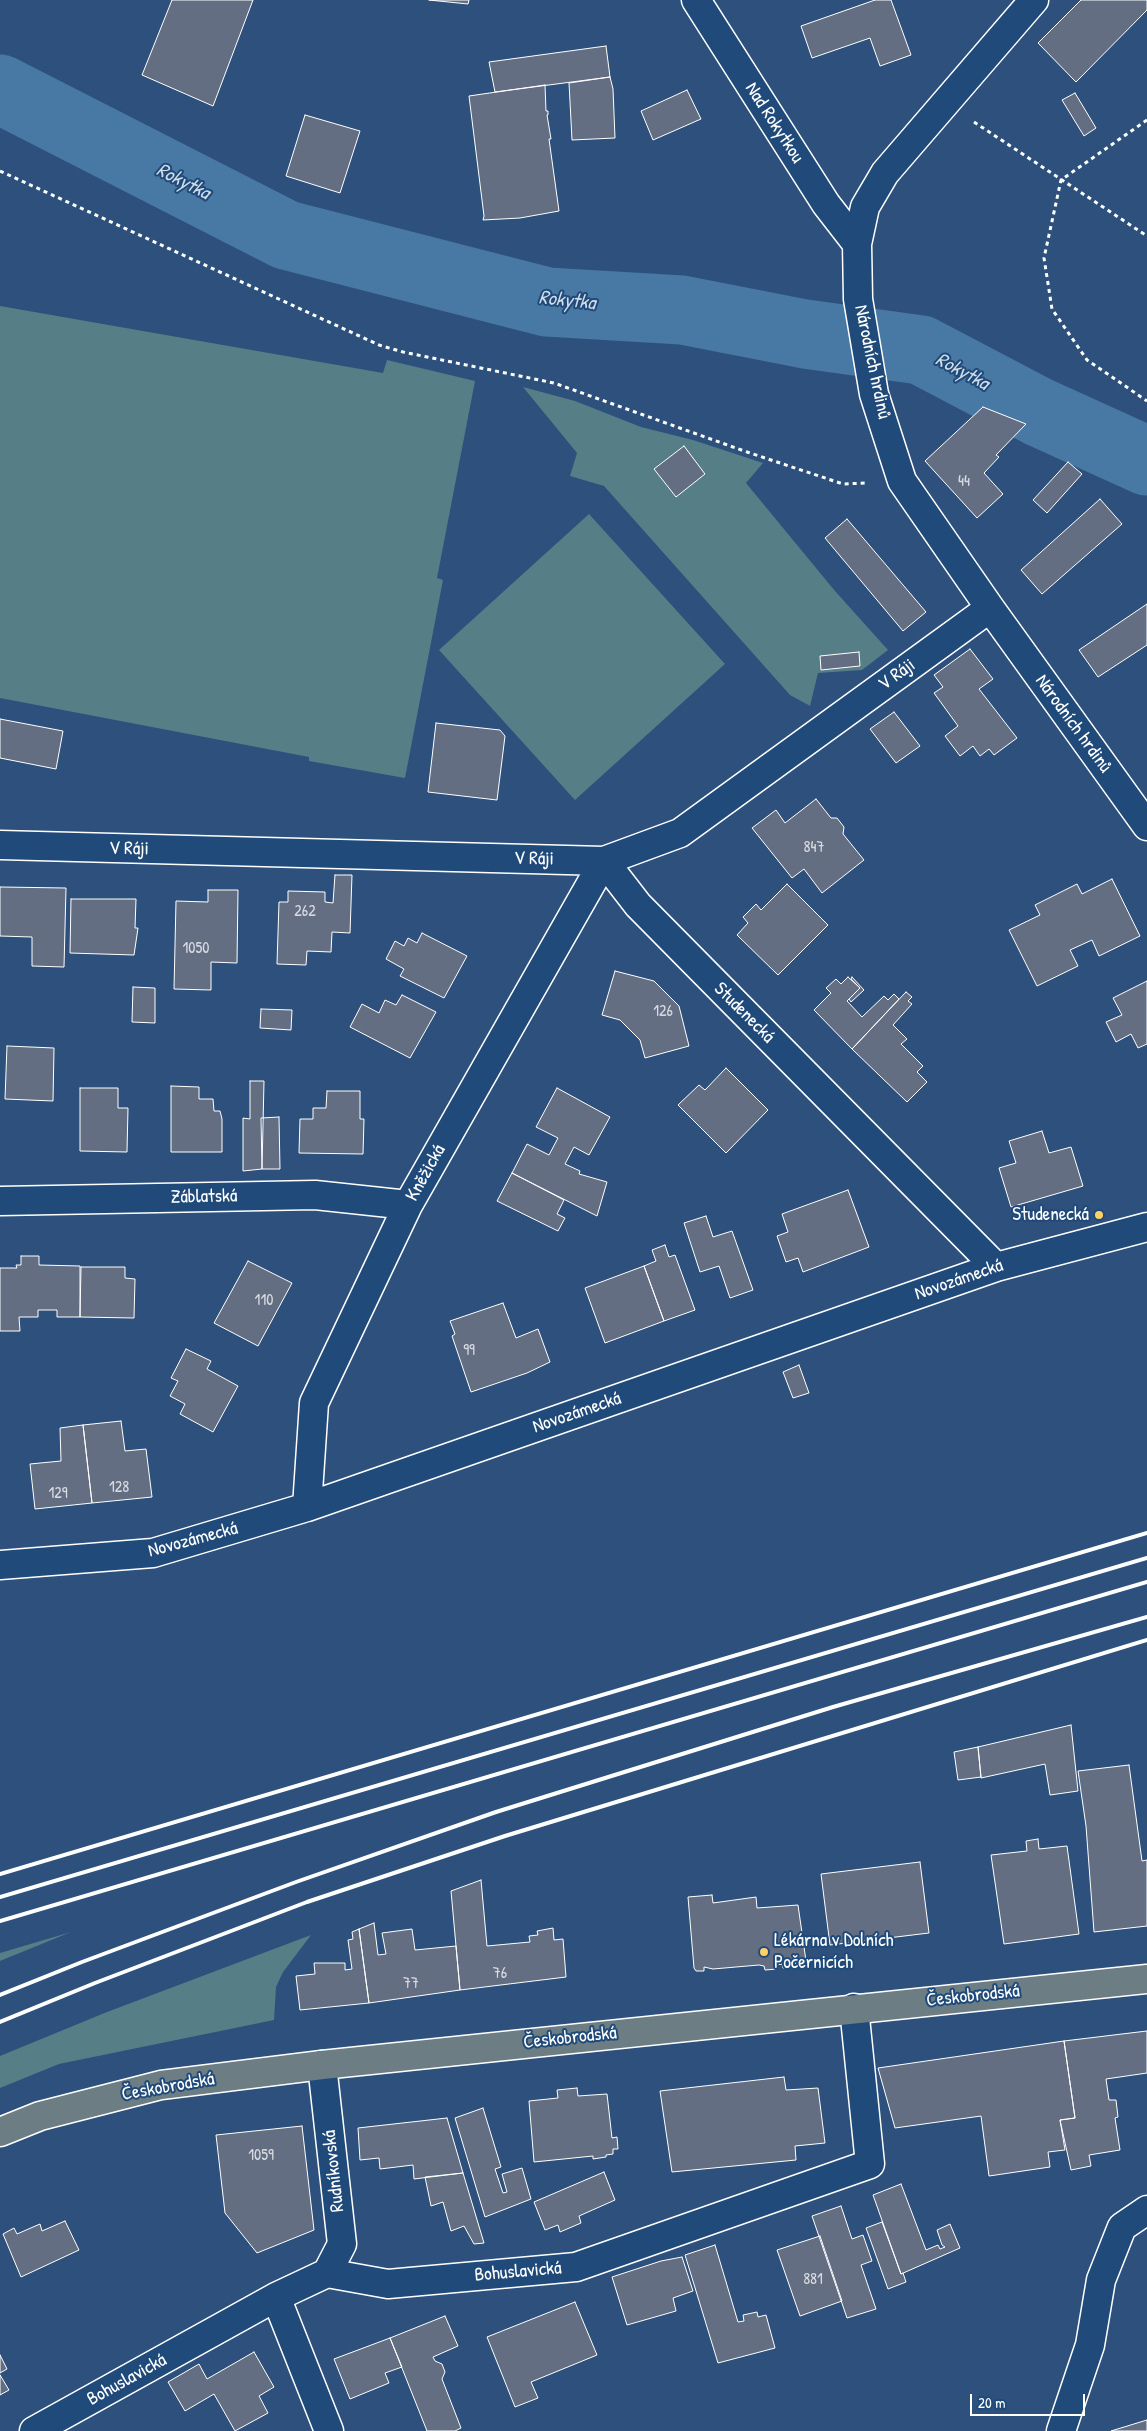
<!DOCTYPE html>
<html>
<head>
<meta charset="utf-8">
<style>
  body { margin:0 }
  #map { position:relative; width:1147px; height:2431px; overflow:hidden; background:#2d517c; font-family:"Patrick Hand",sans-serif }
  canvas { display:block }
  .scale { position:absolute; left:970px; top:2394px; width:115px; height:22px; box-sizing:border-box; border:2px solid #fff; border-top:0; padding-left:6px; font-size:15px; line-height:18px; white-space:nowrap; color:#fff; -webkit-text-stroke:4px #1f4a7a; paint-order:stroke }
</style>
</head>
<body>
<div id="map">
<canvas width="1147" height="2431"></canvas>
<div class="scale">20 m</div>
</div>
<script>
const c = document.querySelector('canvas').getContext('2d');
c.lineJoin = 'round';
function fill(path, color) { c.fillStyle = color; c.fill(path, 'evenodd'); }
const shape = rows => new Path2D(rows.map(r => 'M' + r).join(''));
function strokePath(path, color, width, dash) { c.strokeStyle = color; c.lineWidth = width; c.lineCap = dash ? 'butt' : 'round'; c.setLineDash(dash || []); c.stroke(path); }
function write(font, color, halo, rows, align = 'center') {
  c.font = font + ' "Patrick Hand",sans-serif'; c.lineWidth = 4; c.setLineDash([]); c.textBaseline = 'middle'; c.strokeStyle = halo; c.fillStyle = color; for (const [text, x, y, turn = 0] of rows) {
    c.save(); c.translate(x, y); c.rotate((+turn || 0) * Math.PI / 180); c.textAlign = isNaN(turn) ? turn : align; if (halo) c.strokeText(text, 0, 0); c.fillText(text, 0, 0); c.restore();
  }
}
fill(shape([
  [0,306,383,373,387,360,475,381,437,578,443,580,405,778,309,761,309,757,0,698],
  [523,387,575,401,641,427,693,440,763,463,746,483,835,591,888,650,862,670,818,673,810,706,790,695,604,486,570,476,577,453],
  [589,514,725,664,575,800,439,650],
  [71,1932,0,1961,0,1953],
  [311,1935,283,1972,276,1987,274,2020,59,2064,0,2088,0,2056,107,2012]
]), '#557e86');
strokePath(shape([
  [0,89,286,235,547,302,682,310,805,334,921,350,1039,412,1147,461]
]), '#4878a4', 69);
const building = shape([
  [172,0,253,0,213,106,142,75,172,0],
  [429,0,469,0,468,4,429,0],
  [875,0,891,0,911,55,880,66,870,38,812,58,801,26,875,0],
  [1081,0,1147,0,1147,10,1076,82,1038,43,1081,0],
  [606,46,610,77,495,92,489,62,606,46],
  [610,77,613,89,615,138,572,140,569,83,610,77],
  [545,85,546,111,548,111,548,115,547,115,551,139,549,139,559,211,520,218,483,220,484,216,469,96,545,85],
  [687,90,701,119,653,140,641,111,687,90],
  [1075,93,1096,128,1084,136,1062,100,1075,93],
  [305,115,360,131,340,193,286,176,305,115],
  [983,407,1026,424,996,455,999,457,984,473,1003,494,977,518,925,461,983,407],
  [684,446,705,474,676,497,654,469,684,446],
  [1068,462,1082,474,1047,513,1033,500,1068,462],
  [1100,499,1122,524,1042,594,1021,570,1100,499],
  [847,519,926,612,903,631,825,538,847,519],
  [1147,604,1147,645,1098,677,1079,650,1147,604],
  [970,649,993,679,979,689,1017,738,994,755,989,749,980,756,973,746,960,756,945,736,958,726,934,693,943,687,934,675,970,649],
  [859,652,860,666,821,670,820,656,859,652],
  [894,712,920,746,896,763,870,729,894,712],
  [0,719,63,731,56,769,0,758,0,719],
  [436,723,500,730,505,736,497,800,428,792,436,723],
  [816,799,831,818,837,818,844,827,843,834,864,860,822,893,804,869,792,878,752,828,776,810,785,823,816,799],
  [335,875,352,875,350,933,332,932,331,952,307,951,306,965,277,964,279,902,288,902,288,891,325,892,325,902,333,903,335,875],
  [1112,879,1140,936,1099,956,1092,940,1070,950,1078,966,1037,986,1009,930,1040,915,1035,905,1077,884,1082,894,1112,879],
  [787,884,828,925,778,975,737,935,748,923,743,917,756,904,761,910,787,884],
  [0,887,66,888,64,967,32,966,32,937,0,936,0,887],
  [208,890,238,890,237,963,211,962,211,990,174,989,176,901,208,902,208,890],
  [71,899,136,899,135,928,138,928,134,955,70,953,71,899],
  [422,933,467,956,444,998,400,976,404,969,386,959,395,941,404,946,408,938,417,943,422,933],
  [615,971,654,981,679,1006,689,1046,645,1058,640,1040,620,1020,602,1015,615,971],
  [848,977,860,988,847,1001,862,1017,884,996,888,1000,894,994,899,999,852,1049,814,1010,831,993,826,988,836,979,841,984,848,977],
  [852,977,864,990,851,1002,849,999,860,988,851,979,852,977],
  [1147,981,1147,1044,1138,1048,1131,1034,1116,1042,1106,1022,1122,1015,1113,998,1147,981],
  [133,987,155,988,155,1023,132,1022,133,987],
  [906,992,912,997,908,1001,912,1004,893,1025,907,1039,901,1044,923,1066,917,1072,927,1082,907,1102,852,1049,906,992],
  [402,995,436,1012,410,1058,350,1027,362,1004,379,1013,385,1000,396,1005,402,995],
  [261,1009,292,1010,291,1030,260,1028,261,1009],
  [7,1046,54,1048,53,1101,5,1099,7,1046],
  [726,1068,768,1110,726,1153,678,1105,699,1085,705,1090,726,1068],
  [250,1081,264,1081,262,1169,243,1171,243,1118,250,1119,250,1081],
  [171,1086,199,1087,199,1099,213,1099,214,1111,220,1111,222,1119,222,1152,171,1152,171,1086],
  [80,1088,118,1088,118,1108,128,1108,127,1152,80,1151,80,1088],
  [557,1088,610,1117,589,1155,574,1147,565,1164,580,1171,579,1174,607,1182,597,1216,512,1173,527,1144,549,1155,558,1138,536,1127,557,1088],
  [327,1091,360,1091,360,1119,364,1119,363,1154,299,1153,300,1119,313,1119,313,1108,326,1108,327,1091],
  [279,1117,280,1169,262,1169,261,1118,279,1117],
  [1042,1131,1049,1153,1071,1147,1083,1186,1011,1207,999,1168,1016,1163,1009,1141,1042,1131],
  [512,1173,564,1200,557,1214,565,1218,558,1231,497,1201,512,1173],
  [848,1190,869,1247,803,1272,798,1258,786,1262,777,1236,788,1232,782,1214,848,1190],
  [706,1216,713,1237,732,1231,753,1290,730,1298,719,1266,700,1272,684,1223,706,1216],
  [665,1245,669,1257,675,1255,695,1310,664,1321,644,1266,656,1261,652,1250,665,1245],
  [21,1256,39,1256,39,1265,80,1266,80,1317,57,1317,57,1310,38,1310,38,1317,19,1317,20,1331,0,1331,0,1268,17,1268,16,1265,21,1265,21,1256],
  [248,1261,292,1283,258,1346,214,1323,248,1261],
  [644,1266,664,1321,605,1343,585,1288,644,1266],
  [81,1267,125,1267,125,1278,135,1279,134,1318,80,1317,81,1267],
  [503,1303,516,1338,538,1329,550,1362,527,1373,471,1392,452,1336,455,1334,450,1321,503,1303],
  [186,1349,211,1361,207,1369,238,1386,213,1432,180,1414,185,1404,170,1396,178,1381,171,1378,186,1349],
  [799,1365,809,1393,793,1398,783,1372,799,1365],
  [121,1421,125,1451,146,1449,152,1497,92,1503,83,1425,121,1421],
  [83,1425,92,1503,35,1509,30,1464,61,1461,60,1428,83,1425],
  [1071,1725,1078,1791,1050,1795,1045,1764,981,1778,978,1747,1071,1725],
  [978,1747,981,1777,958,1780,954,1752,978,1747],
  [1129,1765,1142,1861,1147,1860,1147,1926,1094,1932,1086,1826,1078,1771,1129,1765],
  [1038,1839,1039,1849,1067,1846,1079,1934,1004,1944,991,1855,1027,1851,1026,1841,1038,1839],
  [920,1862,929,1933,830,1945,821,1874,920,1862],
  [481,1880,487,1946,530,1942,529,1936,538,1935,537,1931,553,1928,554,1940,563,1939,566,1977,460,1990,451,1891,481,1880],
  [712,1895,713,1903,756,1897,757,1908,798,1905,806,1961,795,1962,796,1967,783,1968,782,1964,777,1965,777,1969,765,1970,764,1966,759,1965,713,1969,704,1967,704,1971,696,1971,694,1968,688,1897,712,1895],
  [374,1923,378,1955,386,1954,382,1933,412,1929,415,1950,456,1946,460,1990,369,2003,359,1929,374,1923],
  [359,1929,369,2003,300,2010,296,1976,315,1974,314,1963,345,1963,345,1970,352,1969,348,1940,353,1939,352,1932,359,1929],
  [1147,2031,1147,2073,1106,2079,1109,2100,1116,2100,1118,2117,1115,2118,1120,2150,1089,2155,1091,2166,1071,2170,1060,2120,1075,2118,1064,2041,1147,2031],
  [1064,2041,1075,2118,1060,2120,1065,2150,1048,2152,1050,2167,989,2176,981,2116,895,2128,878,2068,1064,2041],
  [784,2077,786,2090,818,2088,825,2143,795,2146,796,2160,672,2172,660,2091,784,2077],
  [577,2088,578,2096,607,2094,612,2138,617,2137,618,2149,613,2149,613,2154,606,2155,606,2157,593,2159,593,2156,534,2162,529,2101,558,2098,557,2090,577,2088],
  [483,2108,501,2167,495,2169,503,2193,507,2192,502,2174,522,2168,531,2199,485,2217,455,2118,483,2108],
  [447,2118,463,2173,414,2179,413,2165,380,2169,379,2158,360,2160,358,2128,447,2118],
  [302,2126,314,2230,257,2253,225,2213,216,2135,302,2126],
  [604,2172,615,2200,579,2216,581,2223,560,2232,558,2225,545,2230,534,2202,604,2172],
  [463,2173,484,2243,474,2244,464,2226,451,2231,443,2202,431,2206,425,2177,463,2173],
  [901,2184,926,2250,938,2245,940,2249,945,2247,942,2245,937,2230,950,2224,960,2248,901,2274,873,2195,901,2184],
  [841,2206,852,2239,863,2235,872,2261,861,2265,876,2309,847,2318,812,2216,841,2206],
  [65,2221,79,2250,21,2277,3,2234,14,2228,17,2234,40,2224,42,2231,65,2221],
  [882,2222,901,2274,903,2273,906,2282,888,2289,866,2228,882,2222],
  [820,2236,842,2301,800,2316,777,2250,820,2236],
  [715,2245,738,2322,744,2321,743,2315,757,2312,758,2317,766,2315,775,2348,718,2363,685,2255,715,2245],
  [682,2257,693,2291,673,2298,676,2311,627,2325,612,2277,661,2261,682,2257],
  [575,2302,597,2355,531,2382,538,2398,515,2407,487,2337,575,2302],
  [445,2316,458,2346,433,2357,435,2361,442,2364,445,2372,442,2379,461,2428,455,2431,427,2431,390,2338,445,2316],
  [390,2338,402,2367,385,2373,389,2383,350,2399,334,2359,390,2338],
  [254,2352,274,2387,259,2396,268,2413,235,2431,214,2394,185,2411,168,2382,199,2364,207,2379,254,2352],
  [0,2355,7,2369,0,2373,0,2355],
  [0,2375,9,2390,0,2395,0,2375],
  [1147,2420,1147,2431,1111,2431,1147,2420]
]);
fill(building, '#636e83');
strokePath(building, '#fff', 1);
const minor = shape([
  [696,0,826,204,857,244],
  [1034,0,885,173,865,207,857,244,858,299,874,394,902,481,990,608,1147,826],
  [0,845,604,861,680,833,990,608],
  [604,861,638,905,996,1267],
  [0,1201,315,1195,408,1205],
  [307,1507,314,1403,408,1205,604,861],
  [0,1565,153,1553,307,1507,996,1267,1147,1227],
  [322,2065,342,2244,327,2273],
  [276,2297,329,2431],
  [34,2431,276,2297,327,2273,388,2284,576,2267,870,2164,854,2008],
  [1061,2431,1090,2345,1101,2280,1122,2227,1147,2210]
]);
const major = shape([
  [0,2132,40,2116,161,2085,322,2065,1147,1979]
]);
strokePath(minor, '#fff', 31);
strokePath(major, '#fff', 31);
strokePath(shape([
  [1147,120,1061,180,1044,258,1052,309,1087,360,1147,401],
  [974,122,1147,236],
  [0,171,379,345,403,352,554,383,747,452,843,484,867,483]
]), '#fff', 3, [4, 4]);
strokePath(minor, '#1f4a7a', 28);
strokePath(major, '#6d7d84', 28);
strokePath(shape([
  [0,1874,1147,1533],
  [0,1897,1147,1558],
  [0,1921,1147,1582],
  [0,1995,82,1962,296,1882,496,1812,833,1707,1147,1617],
  [0,2022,95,1983,307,1902,505,1836,1147,1640]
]), '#fff', 4);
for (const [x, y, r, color] of [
  [1099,1215,5,"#ffd166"],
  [764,1952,5,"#ffd166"]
]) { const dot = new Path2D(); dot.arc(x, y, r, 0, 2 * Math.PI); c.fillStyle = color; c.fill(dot); strokePath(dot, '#1f4a7a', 2); }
write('16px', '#d8dbe0', null, [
  ["44",964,482],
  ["847",814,848],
  ["262",305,912],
  ["1050",196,949],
  ["126",663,1012],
  ["110",264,1301],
  ["99",469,1351],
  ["128",119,1488],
  ["129",58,1494],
  ["76",500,1974],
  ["77",411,1984],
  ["1059",261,2156],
  ["881",813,2280]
]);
write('19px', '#fff', '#1f4a7a', [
  ["Nad Rokytkou",774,123,57],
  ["Národních hrdinů",872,362,78],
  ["V Ráji",897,675,-36],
  ["Národních hrdinů",1073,724,54],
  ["V Ráji",129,849,1],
  ["V Ráji",534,859,1],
  ["Studenecká",744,1013,45],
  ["Kněžická",426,1173,-61],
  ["Záblatská",204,1197,-1],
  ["Novozámecká",959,1280,-19],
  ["Novozámecká",577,1413,-19],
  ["Novozámecká",193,1540,-15],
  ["Českobrodská",973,1996,-6],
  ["Českobrodská",570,2038,-6],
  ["Českobrodská",168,2087,-10],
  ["Rudníkovská",334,2171,-96],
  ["Bohuslavická",518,2272,-5],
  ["Bohuslavická",127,2380,-29]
]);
write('19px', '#fff', '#1f4a7a', [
  ["Studenecká",1089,1215],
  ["Lékárna v Dolních",774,1941,"left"],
  ["Počernicích",774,1963,"left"]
], 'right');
write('italic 20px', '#d1dde8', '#1f4a7a', [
  ["Rokytka",183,182,27],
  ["Rokytka",567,301,6],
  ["Rokytka",962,372,28]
]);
</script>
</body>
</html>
